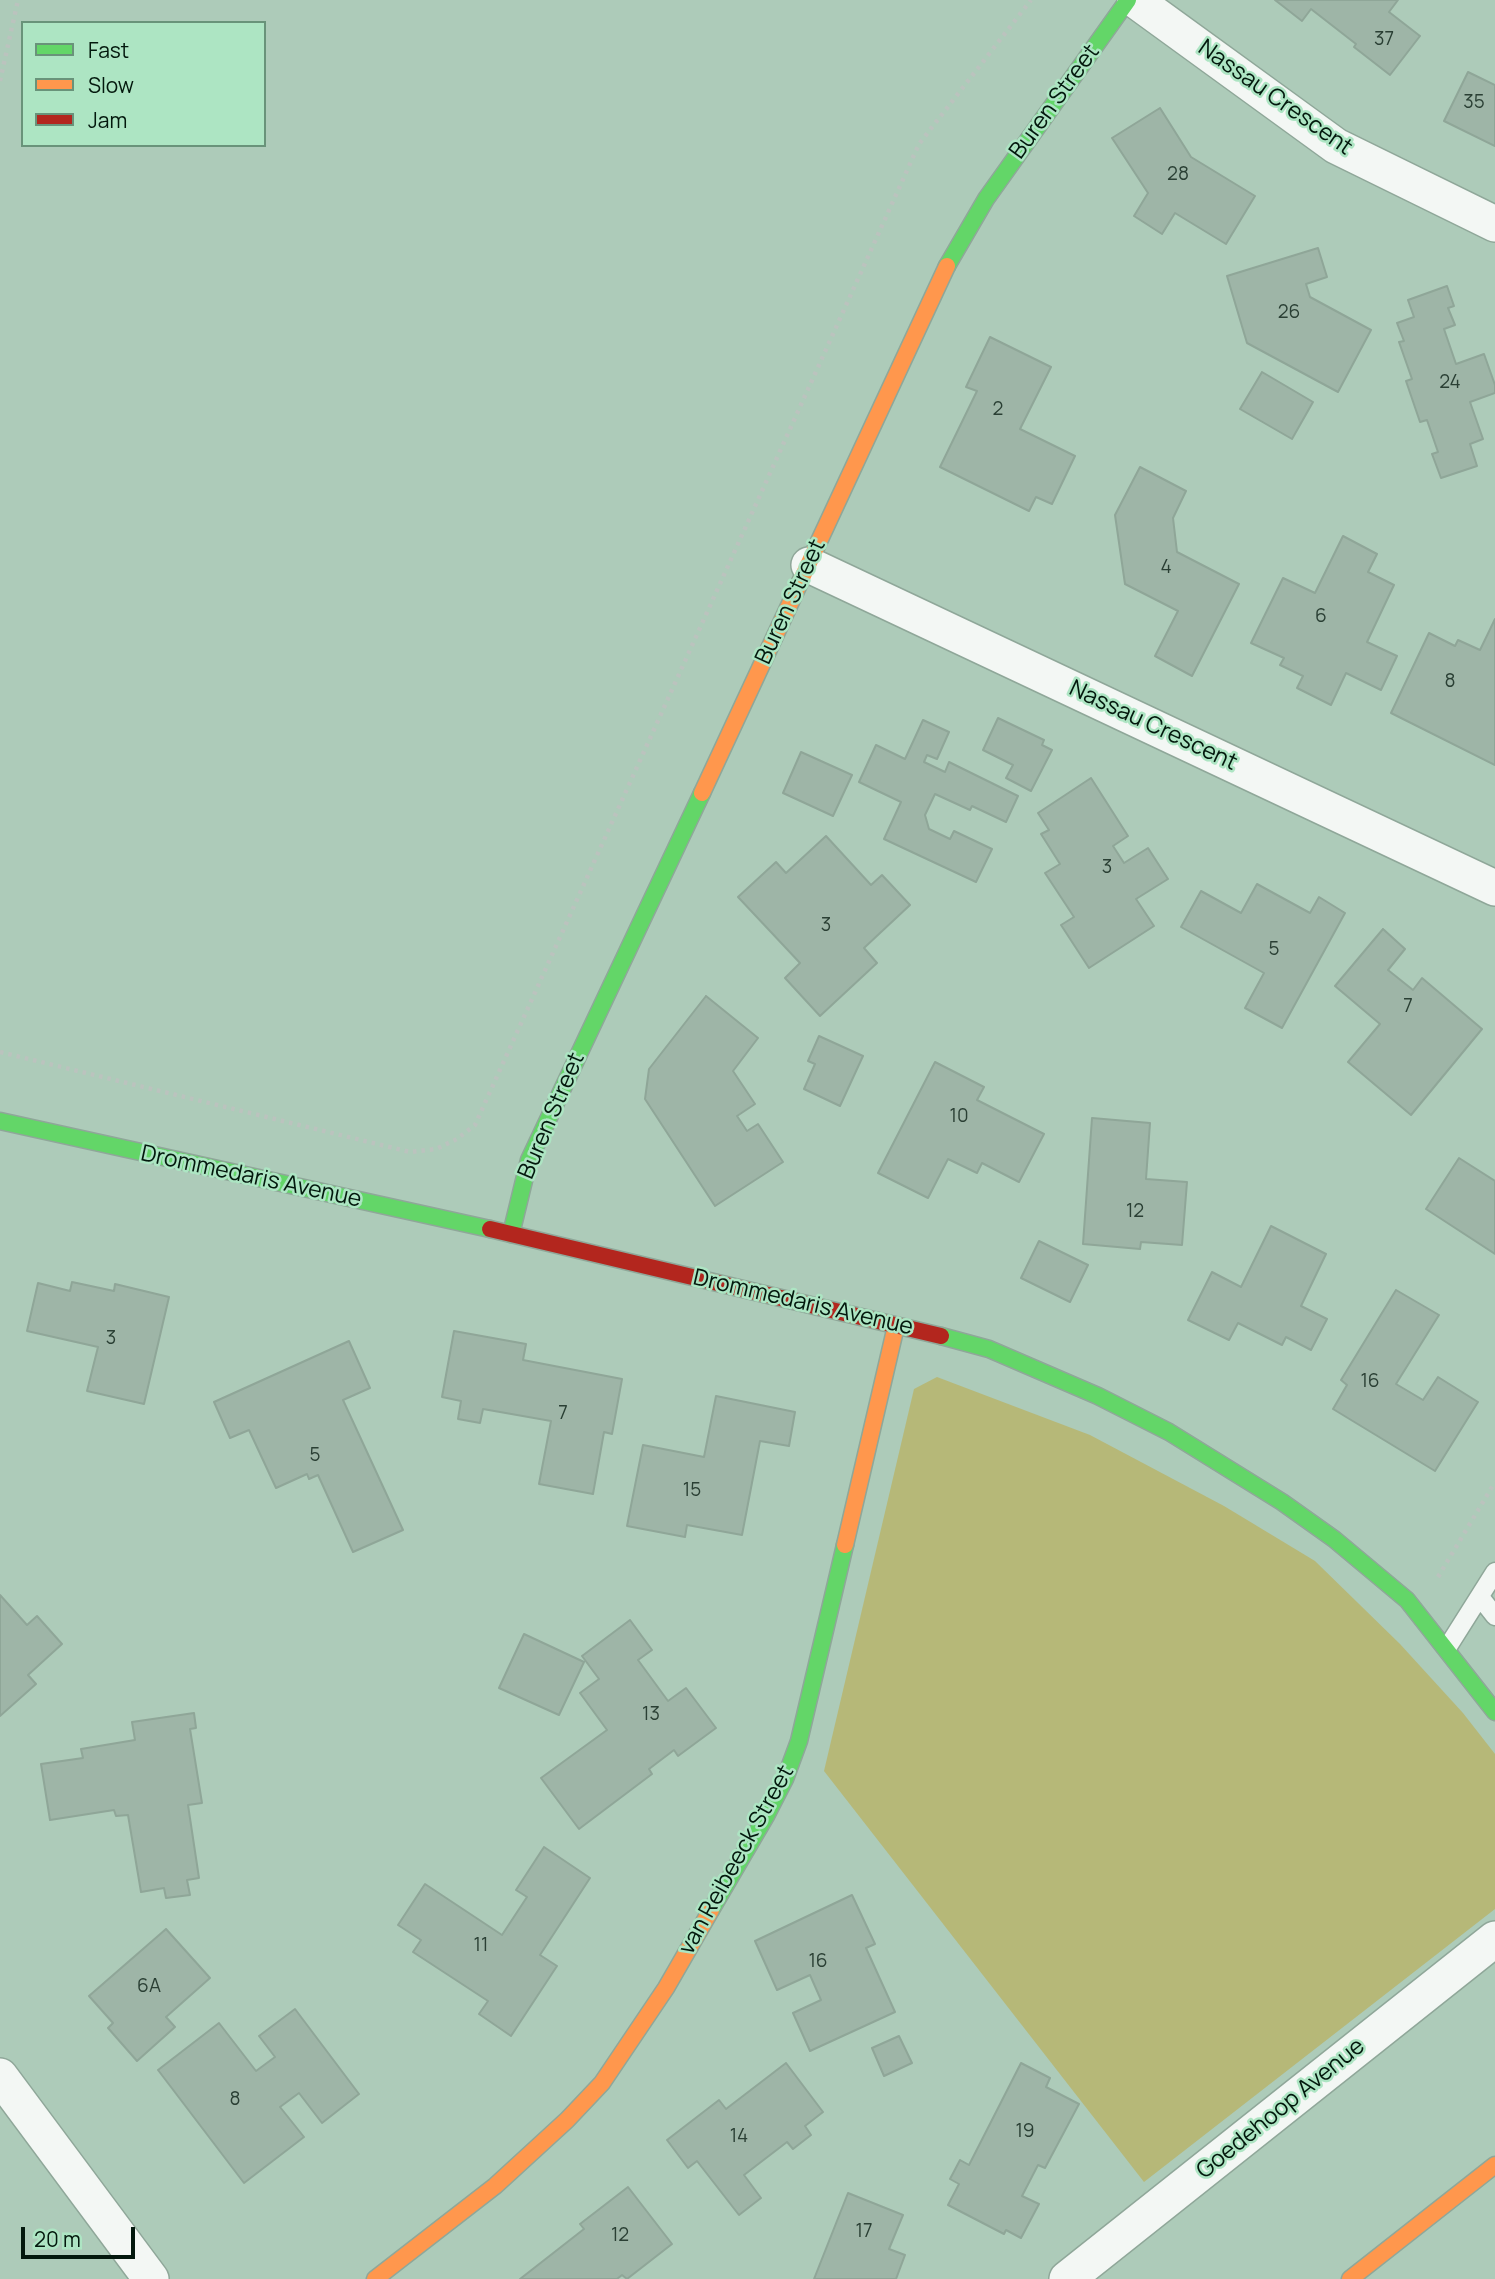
<!DOCTYPE html>
<html>
<head>
<meta charset="utf-8">
<style>
  body { margin:0 }
  #map { position:relative; width:1495px; height:2279px; overflow:hidden; background:#adcbb9; font-family:Manrope,sans-serif }
  canvas { display:block }
  .legend { position:absolute; left:21px; top:21px; width:245px; height:126px; box-sizing:border-box; background:#ade5c3; border:2px solid #69937a; margin:0; padding:9px 12px; list-style:none; font-size:21px; color:#03180d }
  .legend li { display:flex; align-items:center; gap:14px; height:35px }
  .legend b { width:35px; border:2px solid #69937a }
  .scale { position:absolute; left:21px; top:2227px; width:114px; height:32px; box-sizing:border-box; border:4px solid #03180d; border-top:0; padding-left:9px; font-size:21px; line-height:24px; white-space:nowrap; color:#03180d; -webkit-text-stroke:5px #ade5c3; paint-order:stroke }
</style>
</head>
<body>
<div id="map">
<canvas width="1495" height="2279"></canvas>
<ul class="legend">
<li><b style="height:9px;background:#63d668"></b>Fast</li>
<li><b style="height:9px;background:#ff974d"></b>Slow</li>
<li><b style="height:9px;background:#b3261e"></b>Jam</li>
</ul>
<div class="scale">20 m</div>
</div>
<script>
const c = document.querySelector('canvas').getContext('2d');
c.lineJoin = 'round';
function fill(path, color) { c.fillStyle = color; c.fill(path, 'evenodd'); }
const shape = rows => new Path2D(rows.map(r => 'M' + r).join(''));
function strokePath(path, color, width, dash) { c.strokeStyle = color; c.lineWidth = width; c.lineCap = dash ? 'butt' : 'round'; c.setLineDash(dash || []); c.stroke(path); }
function write(font, color, halo, rows, align = 'center') {
  c.font = font + ' Manrope,sans-serif'; c.lineWidth = 5; c.setLineDash([]); c.textBaseline = 'middle'; c.strokeStyle = halo; c.fillStyle = color; for (const [text, x, y, turn = 0] of rows) {
    c.save(); c.translate(x, y); c.rotate((+turn || 0) * Math.PI / 180); c.textAlign = isNaN(turn) ? turn : align; if (halo) c.strokeText(text, 0, 0); c.fillText(text, 0, 0); c.restore();
  }
}
fill(shape([
  [937,1377,1090,1435,1224,1506,1315,1561,1400,1644,1463,1713,1495,1754,1495,1909,1144,2182,824,1771,914,1389]
]), '#b6b878');
const building = shape([
  [1275,0,1398,0,1389,12,1420,36,1390,75,1354,47,1356,44,1311,9,1302,21,1275,0],
  [1468,72,1495,85,1495,146,1444,121,1468,72],
  [1160,108,1191,157,1255,196,1226,244,1175,213,1162,234,1134,216,1148,193,1112,138,1160,108],
  [1318,248,1327,277,1306,284,1310,297,1371,330,1338,392,1247,343,1227,276,1318,248],
  [1447,286,1454,306,1448,308,1455,325,1444,329,1456,364,1484,354,1495,385,1495,393,1470,402,1483,439,1470,444,1477,466,1441,478,1432,454,1438,452,1427,420,1420,422,1406,381,1412,379,1399,342,1404,341,1397,323,1414,317,1408,300,1447,286],
  [990,337,1051,367,1020,429,1075,456,1052,504,1036,497,1029,511,940,467,977,391,966,387,990,337],
  [1262,372,1313,402,1292,439,1240,409,1262,372],
  [1140,467,1186,491,1173,518,1177,552,1239,584,1192,676,1155,656,1178,611,1125,584,1115,515,1140,467],
  [1343,536,1377,554,1368,572,1394,585,1367,642,1397,656,1381,690,1346,673,1331,705,1297,688,1303,676,1280,665,1284,658,1251,643,1283,578,1315,593,1343,536],
  [1495,619,1495,765,1391,713,1429,633,1455,646,1458,640,1480,650,1495,619],
  [998,718,1044,740,1042,745,1052,750,1031,791,1006,778,1013,765,983,750,998,718],
  [923,720,949,732,937,759,927,755,924,762,945,772,949,762,1018,796,1006,822,972,806,970,810,935,794,925,815,929,829,950,839,954,831,992,849,976,882,884,839,901,802,859,782,876,745,905,759,923,720],
  [801,752,852,775,833,816,783,793,801,752],
  [1091,778,1128,836,1113,846,1124,863,1148,848,1168,879,1136,899,1154,926,1089,968,1061,925,1074,917,1045,873,1060,864,1041,834,1049,830,1038,813,1091,778],
  [826,836,871,885,882,875,910,905,864,948,877,963,820,1016,785,978,800,963,738,897,776,862,786,873,826,836],
  [1257,884,1310,913,1319,897,1345,913,1282,1028,1245,1008,1264,973,1181,927,1201,891,1241,913,1257,884],
  [1383,929,1405,949,1388,970,1413,990,1422,978,1482,1029,1411,1115,1348,1062,1380,1024,1335,986,1383,929],
  [706,996,758,1038,733,1071,755,1104,737,1116,747,1131,758,1124,783,1162,715,1206,645,1099,649,1069,706,996],
  [819,1036,863,1056,840,1106,804,1089,815,1064,808,1061,819,1036],
  [935,1062,984,1087,977,1100,1044,1134,1019,1182,982,1163,977,1173,948,1159,928,1198,878,1173,935,1062],
  [1092,1118,1150,1123,1146,1179,1187,1182,1182,1245,1141,1242,1140,1249,1083,1244,1092,1118],
  [1459,1158,1495,1181,1495,1254,1426,1209,1459,1158],
  [1271,1226,1326,1254,1301,1306,1327,1319,1311,1350,1286,1337,1282,1345,1238,1323,1229,1340,1188,1320,1212,1272,1241,1287,1271,1226],
  [1039,1241,1088,1265,1070,1302,1021,1278,1039,1241],
  [72,1282,114,1291,115,1284,169,1297,144,1404,87,1391,98,1347,27,1331,38,1283,70,1291,72,1282],
  [1396,1290,1439,1315,1396,1384,1423,1400,1438,1377,1478,1402,1435,1471,1333,1409,1347,1385,1341,1380,1396,1290],
  [454,1331,526,1344,523,1360,622,1379,612,1434,604,1432,593,1494,539,1484,551,1421,483,1409,480,1423,458,1419,461,1401,442,1397,454,1331],
  [349,1341,370,1388,343,1400,403,1530,353,1552,318,1475,309,1479,307,1474,276,1488,249,1430,230,1438,214,1402,349,1341],
  [716,1396,795,1412,789,1446,760,1441,742,1535,687,1525,685,1537,627,1526,643,1445,704,1457,716,1396],
  [0,1595,27,1625,37,1616,62,1644,28,1675,36,1684,0,1716,0,1595],
  [630,1620,652,1650,638,1660,668,1701,686,1688,716,1728,678,1756,674,1750,649,1769,652,1774,579,1829,541,1778,607,1730,580,1693,599,1679,582,1656,630,1620],
  [524,1634,584,1662,559,1715,499,1688,524,1634],
  [194,1713,196,1728,190,1729,202,1803,188,1805,199,1878,187,1880,190,1895,166,1898,164,1888,141,1892,128,1815,116,1816,114,1810,50,1820,41,1764,83,1758,81,1749,135,1740,132,1722,194,1713],
  [544,1847,590,1878,540,1955,557,1966,511,2036,479,2014,488,2001,413,1952,421,1940,398,1925,425,1884,502,1935,527,1897,516,1890,544,1847],
  [852,1895,875,1944,866,1948,895,2012,810,2051,793,2013,821,2000,810,1975,777,1990,755,1941,852,1895],
  [166,1929,210,1978,166,2017,175,2027,137,2061,108,2028,113,2023,89,1996,166,1929],
  [295,2009,359,2094,322,2123,299,2093,280,2107,304,2137,244,2183,158,2070,219,2023,256,2071,275,2057,259,2036,295,2009],
  [899,2036,912,2063,884,2076,872,2048,899,2036],
  [786,2063,823,2112,805,2126,811,2135,793,2149,787,2142,744,2175,761,2198,739,2215,697,2161,688,2168,667,2140,719,2100,726,2109,786,2063],
  [1021,2063,1050,2078,1046,2087,1079,2104,1045,2168,1038,2165,1022,2196,1039,2204,1021,2238,1006,2230,1004,2234,948,2205,959,2184,950,2179,960,2160,969,2165,1021,2063],
  [628,2187,672,2244,627,2279,622,2275,617,2279,520,2279,584,2229,580,2224,628,2187],
  [848,2193,903,2215,889,2249,905,2255,896,2279,814,2279,848,2193]
]);
fill(building, '#9eb5a7');
strokePath(building, '#8fa698', 2);
const lane = shape([
  [1480,1597,1495,1616],
  [1447,1648,1495,1572]
]);
const street = shape([
  [1135,0,1336,146,1495,224],
  [809,565,1495,888],
  [0,2076,151,2279],
  [1067,2279,1495,1939]
]);
const fast = shape([
  [947,266,986,199,1128,0],
  [0,1121,490,1229],
  [511,1234,529,1160,702,793],
  [941,1336,989,1349,1098,1396,1169,1432,1282,1502,1334,1539,1407,1600,1495,1712],
  [711,1910,766,1816,785,1779,799,1741,845,1545]
]);
const slow = shape([
  [702,793,947,266],
  [845,1545,896,1326],
  [375,2279,495,2186,567,2120,602,2083,666,1988,711,1910],
  [1350,2279,1495,2165]
]);
const jam = shape([
  [490,1229,941,1336]
]);
strokePath(lane, '#8fa799', 21);
strokePath(street, '#8fa799', 38);
strokePath(fast, '#8fa799', 19);
strokePath(slow, '#8fa799', 19);
strokePath(jam, '#8fa799', 19);
strokePath(shape([
  [0,81,18,0],
  [0,1052,410,1152,436,1149,457,1139,475,1125,919,144,1031,0],
  [1438,1577,1495,1482]
]), '#bbc3be', 4.5, [3.5, 5]);
strokePath(lane, '#f3f7f4', 18);
strokePath(street, '#f3f7f4', 35);
strokePath(fast, '#63d668', 16);
strokePath(slow, '#ff974d', 16);
strokePath(jam, '#b3261e', 16);
write('19px', '#2a3f34', null, [
  ["37",1384,40],
  ["35",1474,103],
  ["28",1178,175],
  ["26",1289,313],
  ["24",1450,383],
  ["2",998,410],
  ["4",1166,568],
  ["6",1321,617],
  ["8",1450,682],
  ["3",1107,868],
  ["3",826,926],
  ["5",1274,950],
  ["7",1408,1007],
  ["10",959,1117],
  ["12",1135,1212],
  ["3",111,1339],
  ["16",1370,1382],
  ["7",563,1414],
  ["5",315,1456],
  ["15",692,1491],
  ["13",651,1715],
  ["11",481,1946],
  ["16",818,1962],
  ["6A",149,1987],
  ["8",235,2100],
  ["19",1025,2132],
  ["14",739,2137],
  ["17",864,2232],
  ["12",620,2236]
]);
write('23px', '#03180d', '#ade5c3', [
  ["Nassau Crescent",1275,98,35],
  ["Buren Street",1055,102,-54],
  ["Buren Street",791,602,-65],
  ["Nassau Crescent",1153,726,25],
  ["Buren Street",552,1116,-67],
  ["Drommedaris Avenue",251,1177,12],
  ["Drommedaris Avenue",803,1303,13],
  ["van Reibeeck Street",737,1860,-61],
  ["Goedehoop Avenue",1281,2109,-39]
]);
</script>
</body>
</html>
